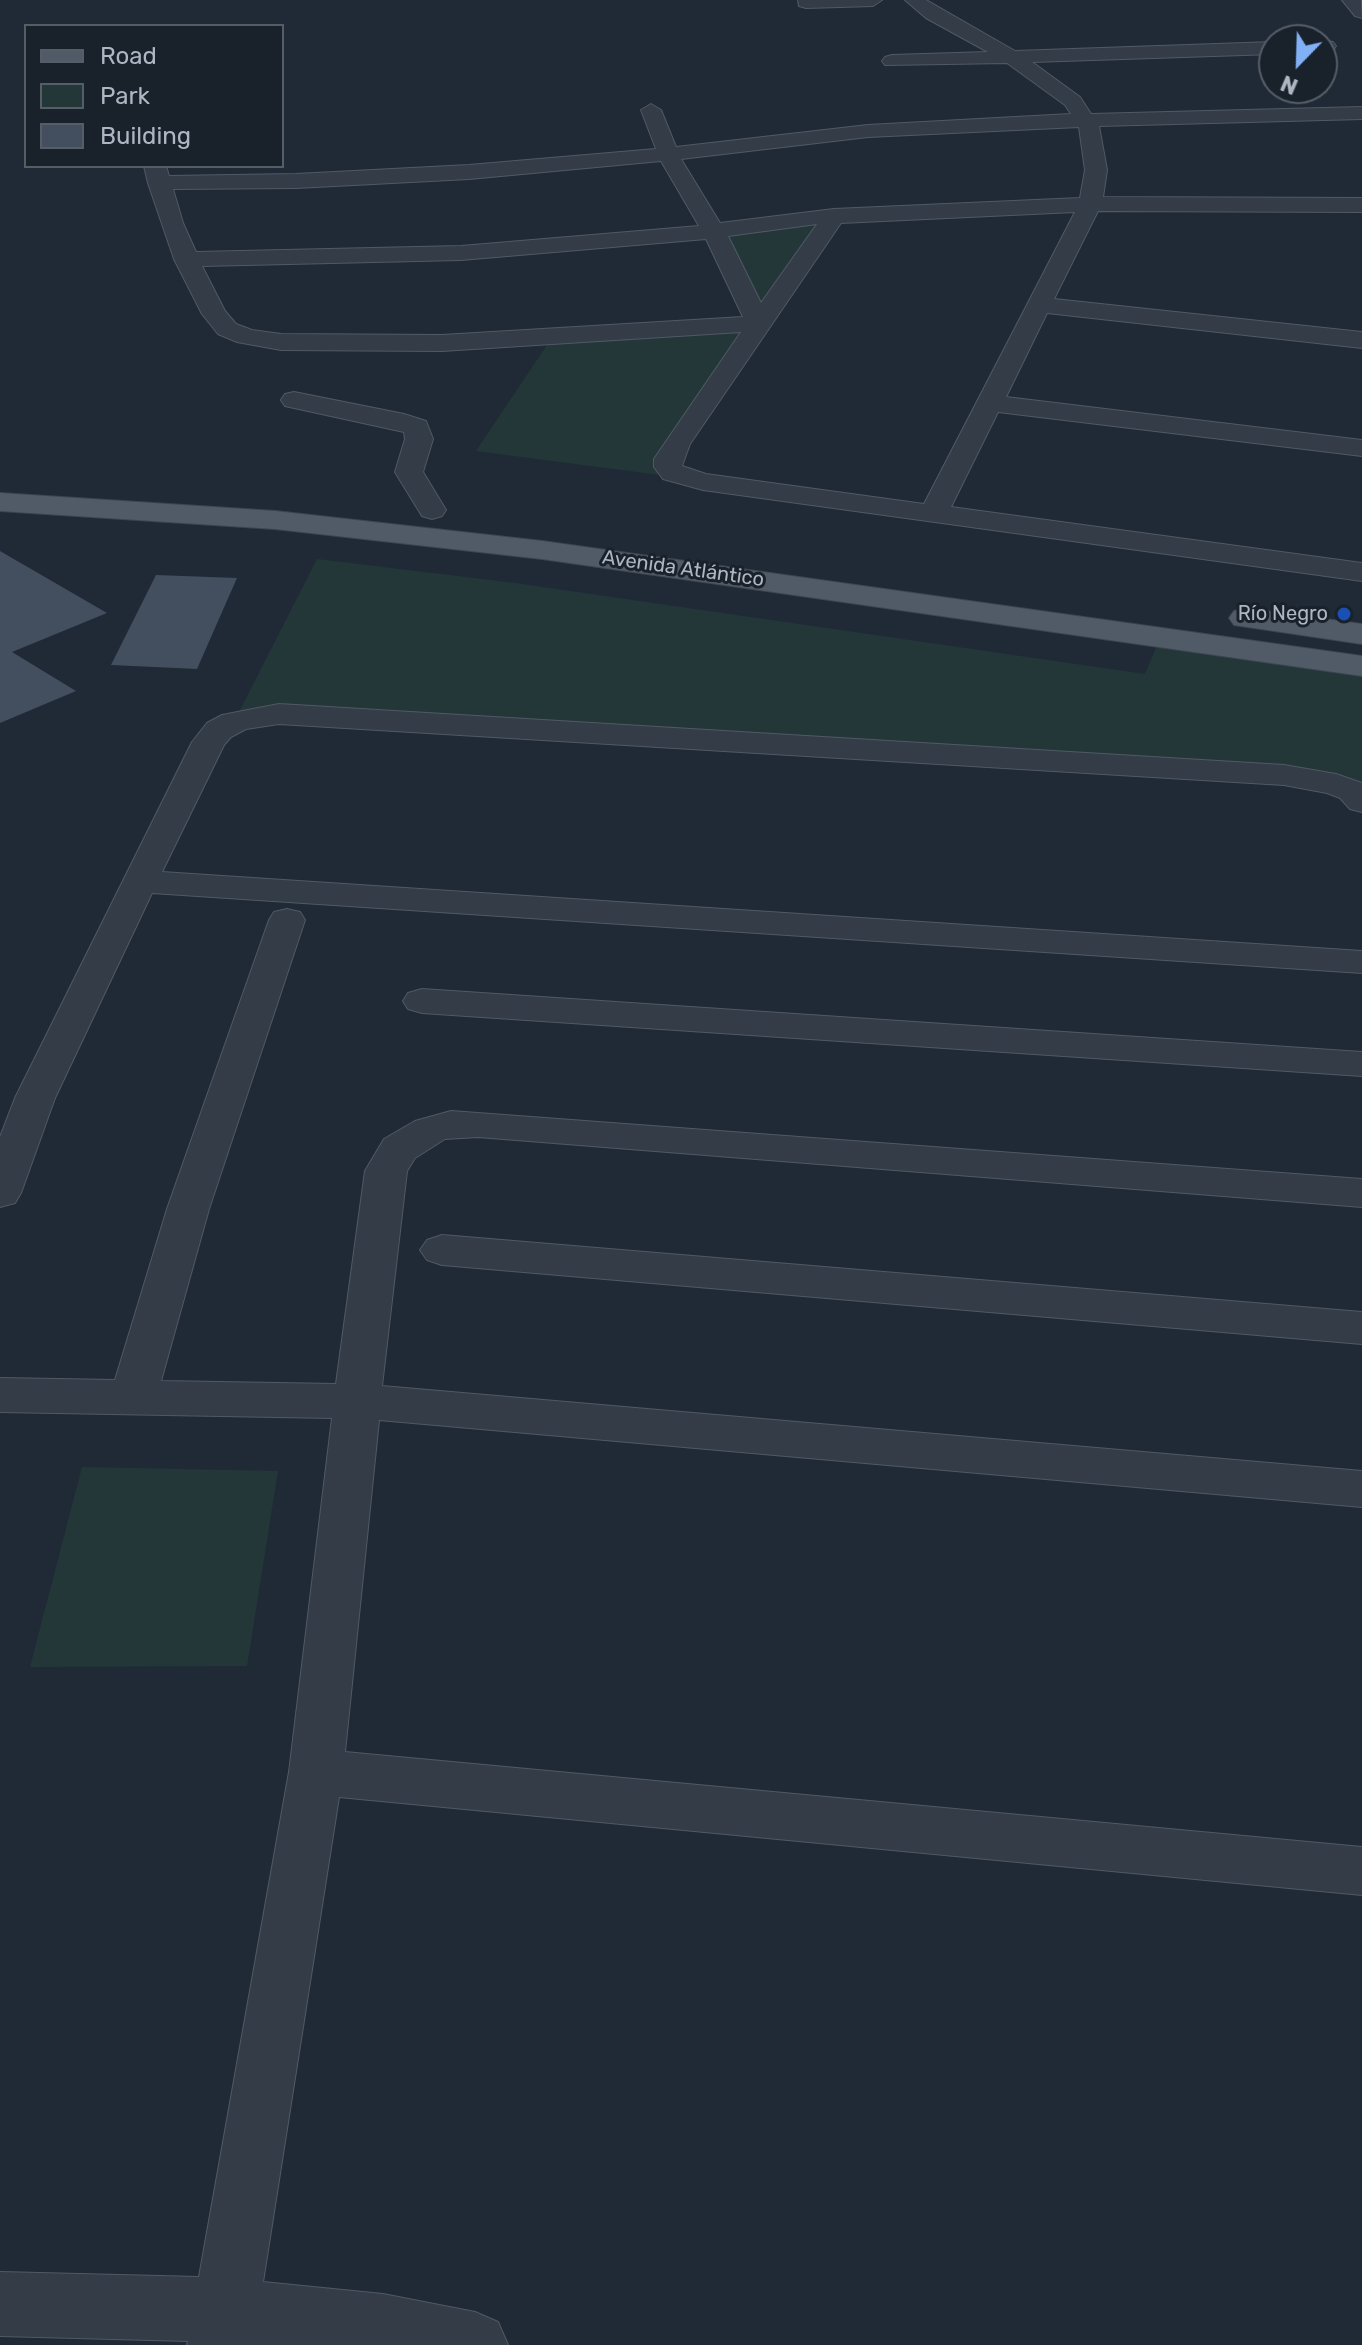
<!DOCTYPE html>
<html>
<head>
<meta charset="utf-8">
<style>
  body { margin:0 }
  #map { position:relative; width:1362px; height:2345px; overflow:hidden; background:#202a36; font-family:Rubik,sans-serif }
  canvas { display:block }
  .legend { position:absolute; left:24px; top:24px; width:260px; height:144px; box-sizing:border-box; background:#19212b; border:2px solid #555d68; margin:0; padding:10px 14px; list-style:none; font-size:24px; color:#aeb6c4 }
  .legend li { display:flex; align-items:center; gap:16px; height:40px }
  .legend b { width:40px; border:2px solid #555d68 }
  .north { position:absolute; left:1258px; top:24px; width:80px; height:80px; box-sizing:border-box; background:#19212b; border:2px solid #555d68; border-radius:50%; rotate:203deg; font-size:22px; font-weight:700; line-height:32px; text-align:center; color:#aeb6c4 }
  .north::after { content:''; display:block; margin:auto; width:28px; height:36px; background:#81b0f5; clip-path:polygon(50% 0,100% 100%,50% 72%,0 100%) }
</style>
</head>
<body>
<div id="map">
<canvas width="1362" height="2345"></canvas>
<ul class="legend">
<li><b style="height:10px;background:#515b67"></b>Road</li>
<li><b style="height:22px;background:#233738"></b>Park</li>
<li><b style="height:22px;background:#434f5e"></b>Building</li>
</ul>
<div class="north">N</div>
</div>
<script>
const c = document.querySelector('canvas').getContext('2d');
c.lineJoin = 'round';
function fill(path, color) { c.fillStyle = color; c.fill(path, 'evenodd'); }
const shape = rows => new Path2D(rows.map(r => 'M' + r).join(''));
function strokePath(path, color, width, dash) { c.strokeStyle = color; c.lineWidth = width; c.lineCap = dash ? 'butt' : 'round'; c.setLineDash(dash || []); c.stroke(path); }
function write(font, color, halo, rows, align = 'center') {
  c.font = font + ' Rubik,sans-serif'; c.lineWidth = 6; c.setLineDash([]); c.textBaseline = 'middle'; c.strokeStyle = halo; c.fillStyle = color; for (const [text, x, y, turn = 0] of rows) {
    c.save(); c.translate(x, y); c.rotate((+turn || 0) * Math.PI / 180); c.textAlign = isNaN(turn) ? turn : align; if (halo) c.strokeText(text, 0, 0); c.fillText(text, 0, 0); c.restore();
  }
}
fill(shape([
  [834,216,676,444,683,478,476,451,551,339,758,322,713,230],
  [317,559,515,583,1145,674,1161,636,1362,666,1362,802,1336,784,279,714,234,722],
  [82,1467,278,1471,247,1666,30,1667]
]), '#233738');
fill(shape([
  [0,551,107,613,12,652,76,691,0,723],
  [156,575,237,578,197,669,111,665]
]), '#434f5e');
const minor = shape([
  [798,0,882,0,873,6,806,8,799,6,798,0],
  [905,0,926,0,1015,51,1274,42,1274,54,1032,62,1080,97,1091,114,1362,107,1362,119,1099,126,1107,170,1103,197,1362,198,1362,212,1098,211,1054,299,1362,332,1362,348,1047,313,1006,397,1362,440,1362,456,998,412,951,507,1362,563,1362,581,703,490,663,479,654,467,654,459,741,332,442,351,281,350,237,342,218,334,202,314,174,259,148,183,144,166,166,166,169,176,296,174,469,165,656,149,641,110,651,104,661,110,676,147,868,125,1071,114,1065,105,1007,63,885,65,882,61,885,57,892,55,988,52,926,18,905,0],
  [1079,127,1085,170,1080,198,834,209,720,223,681,159,868,137,1079,127],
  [661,161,699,226,461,246,196,252,183,223,173,189,296,188,469,179,661,161],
  [1075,212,924,504,706,474,682,466,690,444,841,223,1075,212],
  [817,224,761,303,728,236,817,224],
  [706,239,743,317,442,335,281,334,252,330,236,324,225,311,202,266,461,260,706,239],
  [1342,0,1361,0,1362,18,1355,16,1342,0],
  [1322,40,1333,42,1336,46,1333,50,1322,52,1322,40],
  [294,392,404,414,426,421,433,439,423,472,446,510,442,516,432,519,422,516,395,472,405,439,404,432,285,406,281,400,285,394,294,392],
  [279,704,1284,765,1336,774,1362,783,1362,812,1350,809,1340,798,1327,793,1284,785,279,724,246,729,231,737,224,745,162,872,1362,951,1362,973,152,893,55,1098,21,1193,15,1203,0,1207,0,1137,15,1098,192,742,207,723,222,715,279,704],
  [287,909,300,912,305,920,209,1209,161,1381,336,1384,365,1171,384,1139,415,1121,451,1111,1362,1179,1362,1207,478,1137,445,1139,415,1158,407,1171,382,1386,1362,1471,1362,1507,379,1420,345,1752,1362,1847,1362,1895,339,1797,263,2282,383,2294,475,2312,498,2322,508,2345,187,2345,188,2341,0,2336,0,2272,199,2277,289,1772,332,1418,0,1412,0,1378,115,1380,167,1209,269,920,274,912,287,909],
  [422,989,1362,1052,1362,1076,422,1013,408,1009,403,1001,408,993,422,989],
  [442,1235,1362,1312,1362,1344,442,1265,427,1260,420,1250,427,1240,442,1235]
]);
const major = shape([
  [0,493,275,511,542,541,1362,656,1362,676,542,559,275,529,0,511,0,493],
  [1245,608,1362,624,1362,644,1234,625,1229,618,1234,611,1245,608]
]);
strokePath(minor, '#515965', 2);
strokePath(major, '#3d4550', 2);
fill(minor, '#333c47');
fill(major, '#515b67');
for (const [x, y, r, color] of [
  [1344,614,8,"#1a4fb4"]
]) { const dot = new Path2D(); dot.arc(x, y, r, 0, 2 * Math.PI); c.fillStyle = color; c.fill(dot); strokePath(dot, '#19212b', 3); }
write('20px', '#aeb6c4', '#19212b', [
  ["Avenida Atlántico",683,569,8]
]);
write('20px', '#aeb6c4', '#19212b', [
  ["Río Negro",1328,614]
], 'right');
</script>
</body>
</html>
